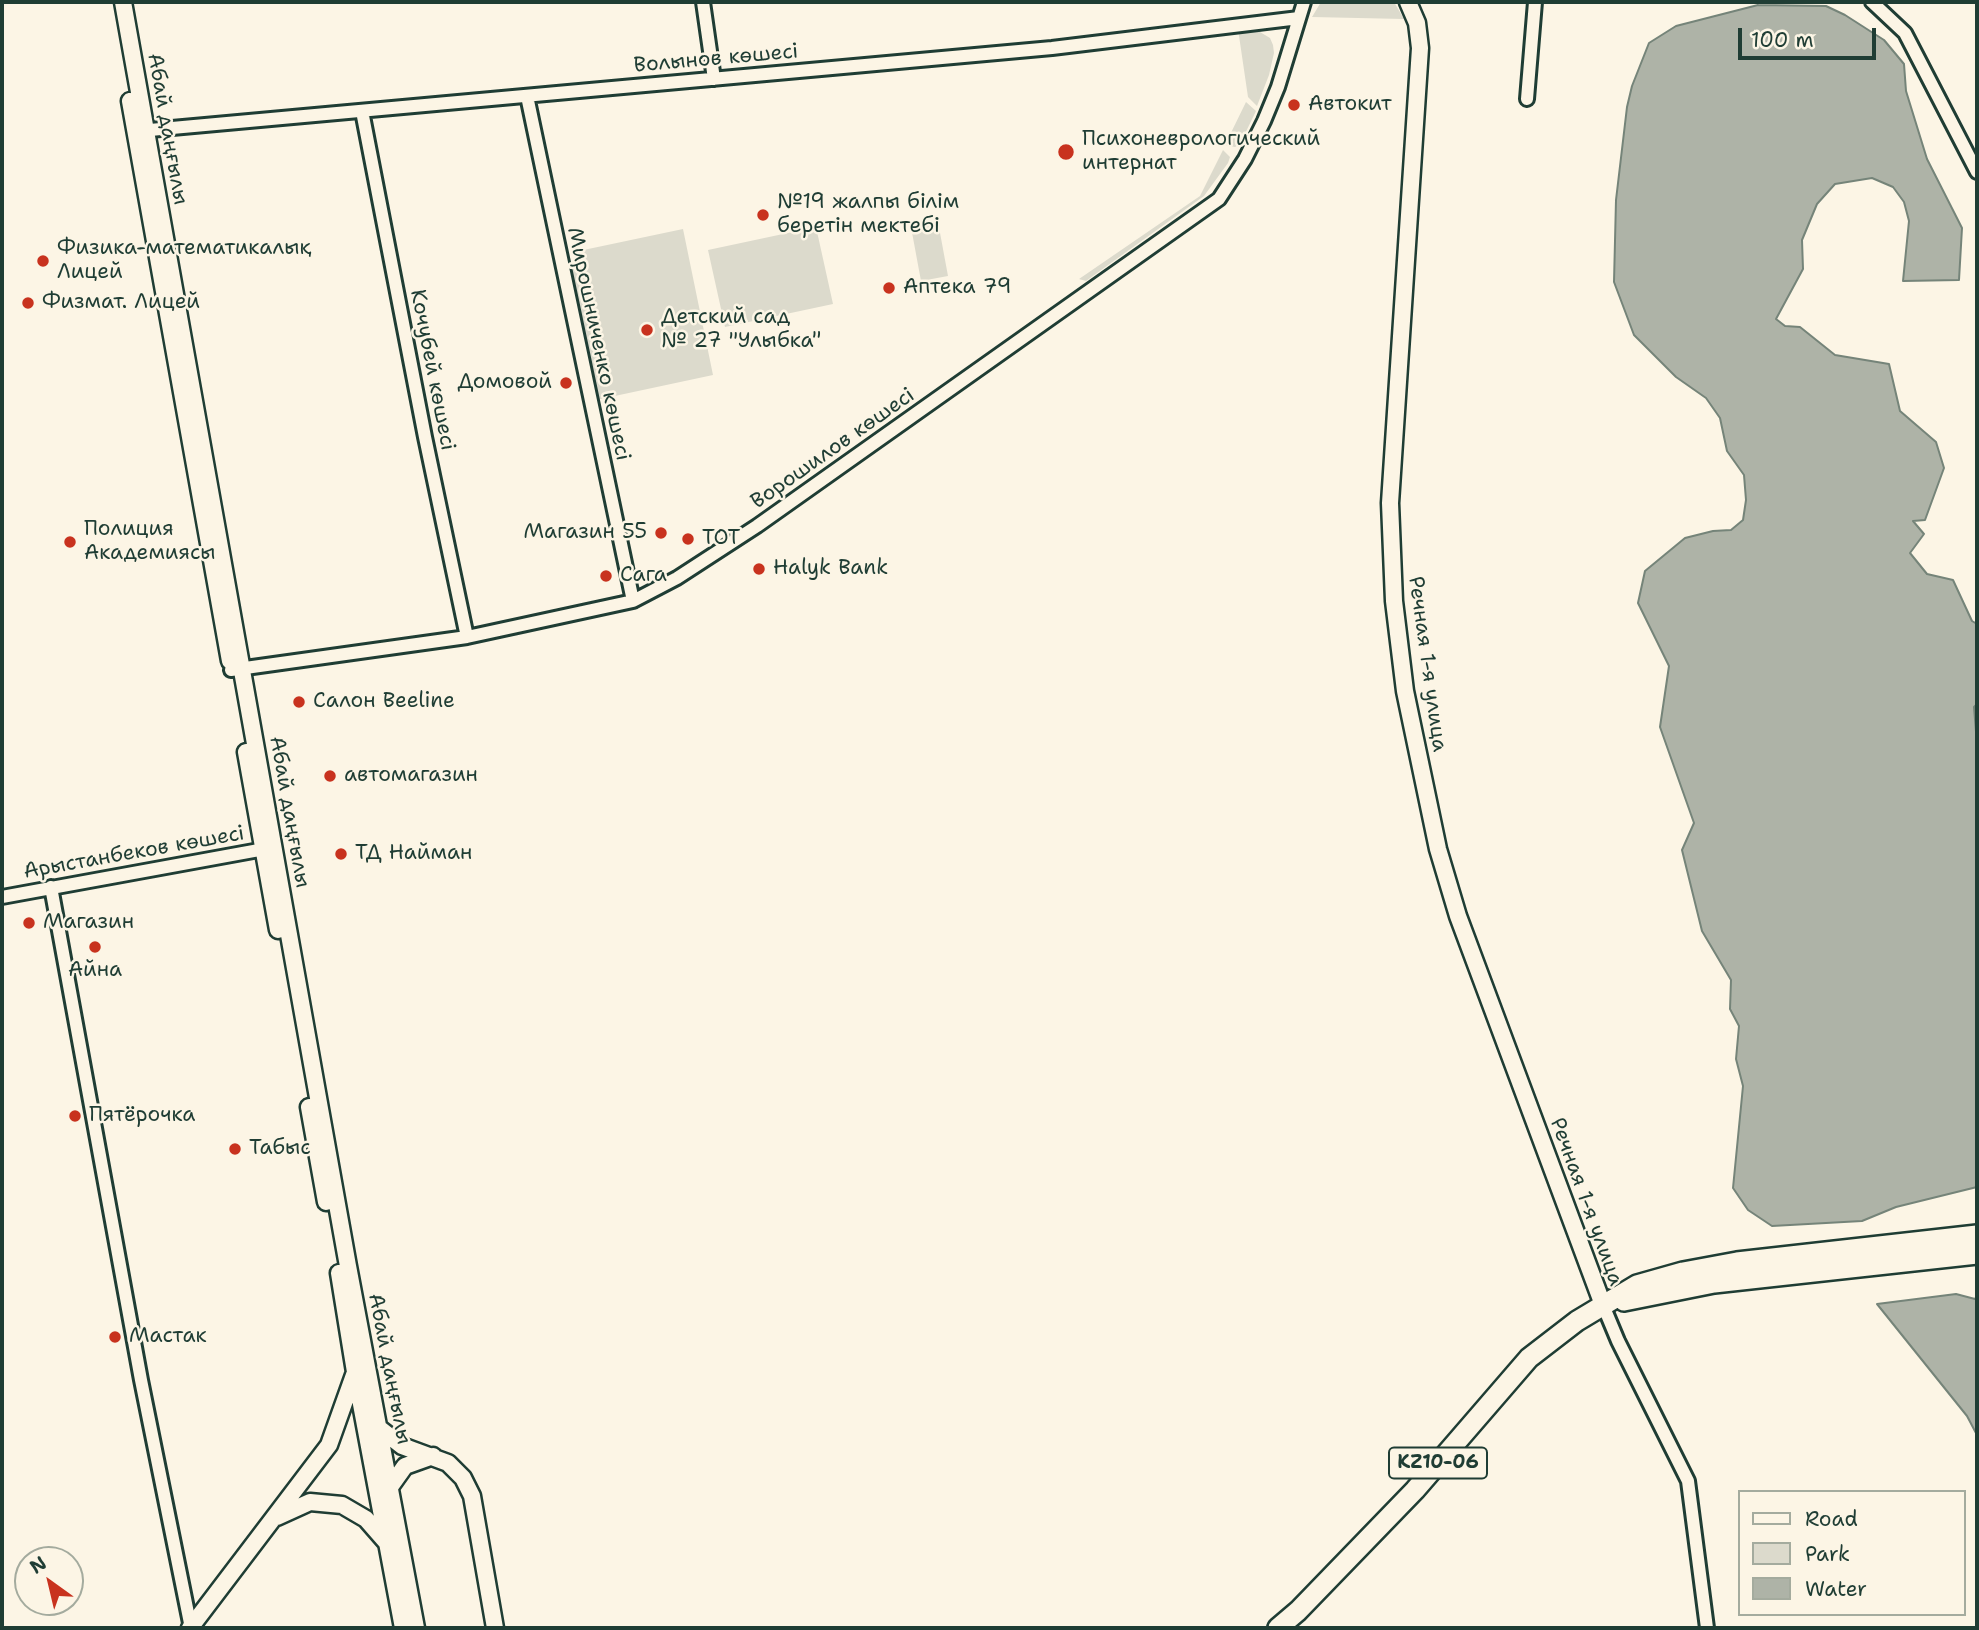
<!DOCTYPE html>
<html>
<head>
<meta charset="utf-8">
<style>
  body { margin:0 }
  #map { position:relative; width:1979px; height:1630px; overflow:hidden; background:#fcf5e5; font-family:"Shantell Sans",sans-serif }
  canvas { display:block }
  .frame { position:absolute; inset:0; border:4px solid #1f3d34; pointer-events:none }
  .legend { position:absolute; left:1738px; top:1490px; width:228px; height:126px; box-sizing:border-box; background:#fcf5e5; border:2px solid #a4ab9e; margin:0; padding:9px 12px; list-style:none; font-size:21px; color:#1f3d34 }
  .legend li { display:flex; align-items:center; gap:14px; height:35px }
  .legend b { width:35px; border:2px solid #a4ab9e }
  .north { position:absolute; left:14px; top:1546px; width:70px; height:70px; box-sizing:border-box; background:#fcf5e5; border:2px solid #a4ab9e; border-radius:50%; rotate:326deg; font-size:19px; font-weight:700; line-height:28px; text-align:center; color:#1f3d34 }
  .north::after { content:''; display:block; margin:auto; width:24px; height:32px; background:#c8321e; clip-path:polygon(50% 0,100% 100%,50% 72%,0 100%) }
  .scale { position:absolute; left:1738px; top:28px; width:138px; height:32px; box-sizing:border-box; border:4px solid #1f3d34; border-top:0; padding-left:9px; font-size:21px; line-height:24px; white-space:nowrap; color:#1f3d34; -webkit-text-stroke:5px #fcf5e5; paint-order:stroke }
</style>
</head>
<body>
<div id="map">
<canvas width="1979" height="1630"></canvas>
<div class="frame"></div>
<ul class="legend">
<li><b style="height:9px;background:#fcf5e5"></b>Road</li>
<li><b style="height:19px;background:#dcdacc"></b>Park</li>
<li><b style="height:19px;background:#aeb3a7"></b>Water</li>
</ul>
<div class="north">N</div>
<div class="scale">100 m</div>
</div>
<script>
const c = document.querySelector('canvas').getContext('2d');
c.lineJoin = 'round';
function fill(path, color) { c.fillStyle = color; c.fill(path, 'evenodd'); }
const shape = rows => new Path2D(rows.map(r => 'M' + r).join(''));
function strokePath(path, color, width, dash) { c.strokeStyle = color; c.lineWidth = width; c.lineCap = dash ? 'butt' : 'round'; c.setLineDash(dash || []); c.stroke(path); }
function write(font, color, halo, rows, align = 'center') {
  c.font = font + ' "Shantell Sans",sans-serif'; c.lineWidth = 5; c.setLineDash([]); c.textBaseline = 'middle'; c.strokeStyle = halo; c.fillStyle = color; for (const [text, x, y, turn = 0] of rows) {
    c.save(); c.translate(x, y); c.rotate((+turn || 0) * Math.PI / 180); c.textAlign = isNaN(turn) ? turn : align; if (halo) c.strokeText(text, 0, 0); c.fillText(text, 0, 0); c.restore();
  }
}
fill(shape([
  [1321,2,1394,2,1404,19,1312,17],
  [1238,29,1255,29,1270,38,1273,45,1274,53,1269,75,1257,106,1248,97],
  [1246,102,1256,111,1240,144,1235,147,1225,145],
  [1223,150,1230,157,1228,163,1204,196,1086,281,1079,279,1200,196],
  [938,222,948,276,921,281,911,227],
  [816,227,833,304,725,327,708,250],
  [683,229,713,375,596,400,569,269,577,266,574,252]
]), '#dcdacc');
const water = shape([
  [1758,5,1826,6,1845,15,1884,40,1904,64,1906,91,1927,159,1962,228,1959,280,1903,281,1909,221,1904,202,1893,187,1872,178,1835,184,1817,204,1802,240,1803,269,1776,319,1785,326,1800,327,1835,355,1889,364,1900,411,1936,442,1944,468,1925,520,1913,521,1924,534,1910,553,1927,574,1953,580,1972,621,1977,624,1977,704,1974,707,1977,744,1977,1187,1896,1207,1862,1221,1772,1226,1748,1210,1733,1188,1743,1086,1736,1059,1739,1026,1730,1009,1731,980,1702,931,1682,850,1694,823,1660,727,1669,666,1638,603,1645,571,1685,538,1713,531,1731,530,1743,520,1746,500,1744,475,1727,451,1720,418,1706,398,1676,377,1634,335,1614,282,1616,200,1627,107,1632,86,1649,43,1676,26,1758,5],
  [1956,1294,1975,1299,1977,1296,1977,1435,1967,1416,1877,1304,1956,1294]
]);
fill(water, '#aeb3a7');
strokePath(water, '#758479', 2);
const minor = shape([
  [703,2,714,79],
  [1872,2,1905,33,1977,172],
  [527,96,633,601],
  [1527,99,1535,2],
  [362,111,425,437,467,637],
  [139,131,1052,48,1299,18],
  [231,670,467,637,633,601,677,578,757,526,1219,199,1245,159,1264,121,1278,87,1304,2],
  [51,887,141,1380,191,1628],
  [2,897,270,848],
  [1603,1305,1618,1341,1688,1481,1707,1628]
]);
const major = shape([
  [123,2,348,1266,416,1628],
  [1408,2,1417,23,1420,48,1390,503,1394,601,1405,691,1438,849,1458,916,1603,1305],
  [130,101,230,661],
  [246,752,278,930],
  [309,1107,326,1202],
  [339,1273,355,1372,403,1628],
  [379,1428,402,1446,448,1463,463,1478,472,1496,495,1628],
  [390,1487,405,1466,433,1456],
  [277,1517,310,1502,342,1505,366,1519,387,1543],
  [190,1628,329,1445,354,1375]
]);
const highway = shape([
  [1624,1301,1714,1283,1977,1254],
  [1278,1628,1298,1611,1415,1490,1529,1358,1577,1321,1637,1285,1683,1272,1737,1262,1977,1235]
]);
strokePath(minor, '#1f3d34', 18);
strokePath(major, '#1f3d34', 21);
strokePath(highway, '#1f3d34', 24);
strokePath(minor, '#fcf5e5', 12);
strokePath(major, '#fcf5e5', 16);
strokePath(highway, '#fcf5e5', 19);
for (const [x, y, r, color] of [
  [1294,105,7,"#c8321e"],
  [1066,152,9,"#c8321e"],
  [763,215,7,"#c8321e"],
  [43,261,7,"#c8321e"],
  [889,288,7,"#c8321e"],
  [28,303,7,"#c8321e"],
  [647,330,7,"#c8321e"],
  [566,383,7,"#c8321e"],
  [661,533,7,"#c8321e"],
  [688,539,7,"#c8321e"],
  [70,542,7,"#c8321e"],
  [759,569,7,"#c8321e"],
  [606,576,7,"#c8321e"],
  [299,702,7,"#c8321e"],
  [330,776,7,"#c8321e"],
  [341,854,7,"#c8321e"],
  [29,923,7,"#c8321e"],
  [95,947,7,"#c8321e"],
  [75,1116,7,"#c8321e"],
  [235,1149,7,"#c8321e"],
  [115,1337,7,"#c8321e"]
]) { const dot = new Path2D(); dot.arc(x, y, r, 0, 2 * Math.PI); c.fillStyle = color; c.fill(dot); strokePath(dot, '#fcf5e5', 2.5); }
for (const [x, y, w] of [
  [1438,1463,98]
]) { const box = new Path2D(); box.roundRect(x - w / 2, y - 15.5, w, 31, 5); c.fillStyle = '#fcf5e5'; c.fill(box); strokePath(box, '#1f3d34', 2); }
write('bold 19px', '#1f3d34', null, [
  ["KZ10-06",1438,1463]
]);
write('21px', '#1f3d34', '#fcf5e5', [
  ["Волынов көшесі",716,59,-5],
  ["Абай даңғылы",167,129,80],
  ["Мирошниченко көшесі",598,344,78],
  ["Кочубей көшесі",432,370,79],
  ["Ворошилов көшесі",833,449,-35],
  ["Речная 1-я улица",1427,664,82],
  ["Абай даңғылы",289,812,80],
  ["Арыстанбеков көшесі",134,853,-10],
  ["Речная 1-я улица",1586,1202,70],
  ["Абай даңғылы",389,1369,79]
]);
write('21px', '#1f3d34', '#fcf5e5', [
  ["Автокит",1308,105],
  ["Психоневрологический",1082,140],
  ["интернат",1082,164],
  ["№19 жалпы білім",777,203],
  ["беретін мектебі",777,227],
  ["Физика-математикалық",57,249],
  ["Лицей",57,273],
  ["Аптека 79",903,288],
  ["Физмат. Лицей",42,303],
  ["Детский сад",661,318],
  ["№ 27 \"Улыбка\"",661,342],
  ["Домовой",552,383,"right"],
  ["Полиция",84,530],
  ["Академиясы",84,554],
  ["Магазин 55",647,533,"right"],
  ["ТОТ",702,539],
  ["Halyk Bank",773,569],
  ["Сага",620,576],
  ["Cалон Beeline",313,702],
  ["автомагазин",344,776],
  ["ТД Найман",355,854],
  ["Магазин",43,923],
  ["Айна",95,971,"center"],
  ["Пятёрочка",89,1116],
  ["Табыс",249,1149],
  ["Мастак",129,1337]
], 'left');
</script>
</body>
</html>
